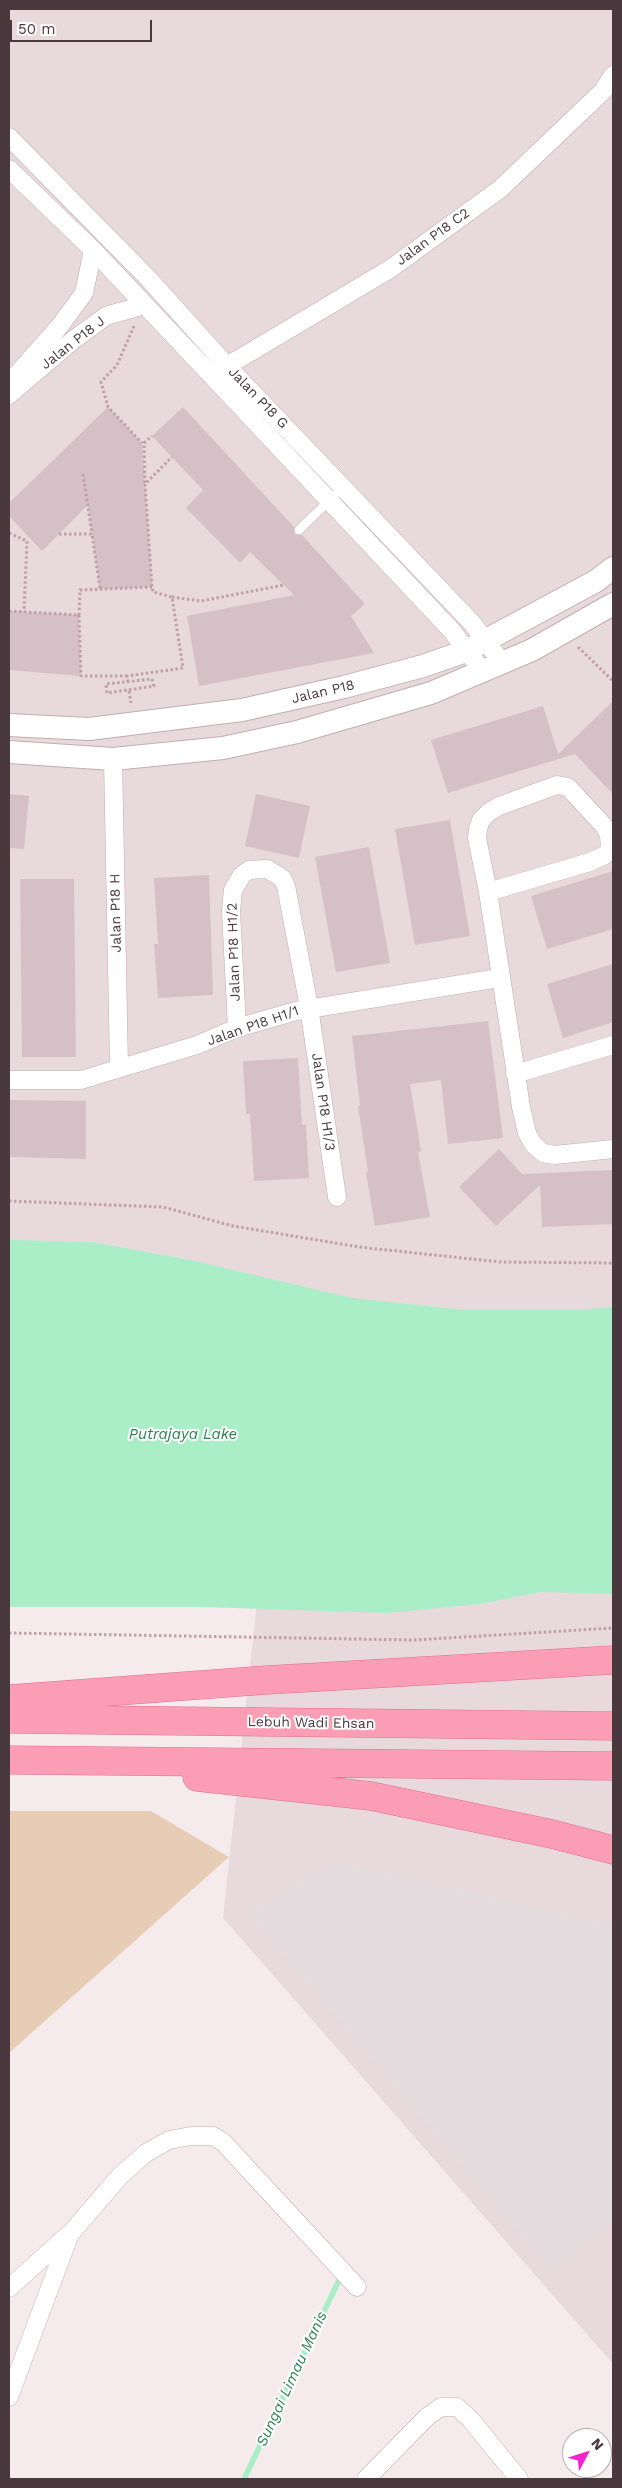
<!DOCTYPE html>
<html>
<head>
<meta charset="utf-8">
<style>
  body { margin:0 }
  #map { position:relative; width:622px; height:2488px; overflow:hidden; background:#f5ebed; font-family:"Work Sans",sans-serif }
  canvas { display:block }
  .frame { position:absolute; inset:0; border:10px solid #49393e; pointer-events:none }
  .north { position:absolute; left:562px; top:2428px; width:50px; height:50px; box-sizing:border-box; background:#fff; border:1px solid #b6b0b2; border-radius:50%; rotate:50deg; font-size:14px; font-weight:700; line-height:20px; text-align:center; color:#49393e }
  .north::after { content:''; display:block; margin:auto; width:18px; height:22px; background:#f224cd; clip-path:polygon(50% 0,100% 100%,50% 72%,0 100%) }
  .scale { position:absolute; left:10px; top:20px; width:142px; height:22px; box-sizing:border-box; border:2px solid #49393e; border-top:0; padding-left:6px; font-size:15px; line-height:18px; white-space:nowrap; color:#49393e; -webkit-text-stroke:4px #fff; paint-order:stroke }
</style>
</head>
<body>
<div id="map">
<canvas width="622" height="2488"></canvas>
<div class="frame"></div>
<div class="north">N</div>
<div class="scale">50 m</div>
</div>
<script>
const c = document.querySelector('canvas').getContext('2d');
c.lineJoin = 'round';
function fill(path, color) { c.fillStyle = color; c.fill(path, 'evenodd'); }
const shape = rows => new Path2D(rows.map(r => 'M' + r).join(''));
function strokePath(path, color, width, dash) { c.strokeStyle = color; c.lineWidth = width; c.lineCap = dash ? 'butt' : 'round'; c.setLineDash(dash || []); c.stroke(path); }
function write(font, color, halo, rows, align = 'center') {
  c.font = font + ' "Work Sans",sans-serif'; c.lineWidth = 4; c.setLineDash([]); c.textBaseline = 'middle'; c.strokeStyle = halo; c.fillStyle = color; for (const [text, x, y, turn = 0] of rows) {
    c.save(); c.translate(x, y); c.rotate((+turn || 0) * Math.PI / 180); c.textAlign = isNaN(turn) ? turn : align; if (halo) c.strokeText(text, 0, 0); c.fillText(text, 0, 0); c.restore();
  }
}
fill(shape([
  [9,9,613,9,613,1407,9,1327],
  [261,1564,613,1567,613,2364,223,1918]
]), '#e8d9dd');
fill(shape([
  [334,1861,613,1925,613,2220,552,2272,248,1913]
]), '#e4dcdf');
fill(shape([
  [9,1811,151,1811,229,1857,9,2053]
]), '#e7cdb5');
fill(shape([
  [9,1240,92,1242,191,1260,352,1298,464,1310,581,1310,613,1307,613,1594,541,1592,480,1604,387,1613,202,1607,9,1607]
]), '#aaeec8');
strokePath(shape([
  [244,2479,340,2278]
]), '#aaeec8', 5.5);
fill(shape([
  [108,407,142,443,152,587,100,589,88,505,42,551,9,516,9,503],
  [183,407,294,527,294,534,302,535,365,604,351,616,374,653,199,686,187,616,294,595,250,552,240,563,186,508,203,490,152,436],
  [9,611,79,615,81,676,9,670],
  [613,701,613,794,575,754,448,793,431,740,543,706,558,754],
  [9,794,29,796,24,849,9,848],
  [256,794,310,806,299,858,245,846],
  [450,820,470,936,415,945,395,829],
  [369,847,390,963,336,972,315,857],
  [613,871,613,929,547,949,531,896],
  [209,875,213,995,158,998,154,944,158,944,154,878],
  [20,879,74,879,76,1057,22,1057],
  [613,964,613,1022,563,1038,547,984],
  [488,1021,503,1138,448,1144,441,1080,410,1084,421,1151,418,1152,430,1217,375,1226,366,1173,368,1172,358,1106,360,1106,352,1036],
  [298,1058,302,1125,306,1125,309,1178,254,1181,250,1114,246,1114,243,1061],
  [9,1100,86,1101,86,1159,9,1157],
  [499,1149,522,1174,613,1170,613,1224,542,1227,540,1185,496,1226,459,1187]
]), '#d6c0c8');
const service = shape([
  [299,530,343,487]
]);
const minor = shape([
  [9,137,148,278,227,366,472,623,503,664],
  [9,169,93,250,211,375,452,631,483,672],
  [227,366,390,269,500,189,603,91,613,75],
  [12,380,59,327,84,293,93,250],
  [9,395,72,341,106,316,144,305],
  [113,759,119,1068],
  [488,892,590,862,605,855,610,850,609,834,604,826,568,787,557,785,499,806,489,812,481,820,478,829,477,838,488,892,521,1107,527,1133,533,1144,543,1153,555,1155,613,1149],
  [237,1028,231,911,233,890,242,875,249,870,267,869,282,878,286,886,309,1007,337,1197],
  [515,1074,613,1045],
  [9,1080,81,1080,197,1045,237,1028,296,1011,499,978],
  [9,2288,68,2235],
  [9,2397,70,2234,120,2176,146,2153,169,2140,191,2136,213,2136,223,2142,357,2287],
  [366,2479,427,2417,441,2407,457,2407,471,2420,519,2479]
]);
const tertiary = shape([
  [9,725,89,729,242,710,344,687,423,666,466,651,596,581,613,568],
  [9,752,113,759,223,748,297,732,431,693,532,650,613,604]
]);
const primary = shape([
  [9,1699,267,1680,613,1660],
  [9,1719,613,1726],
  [9,1760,613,1766],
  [197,1777,371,1796,552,1834,613,1850]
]);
strokePath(service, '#c0adb3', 10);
strokePath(minor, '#c0adb3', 19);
strokePath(tertiary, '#c0adb3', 24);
strokePath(primary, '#e06d8c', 29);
strokePath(shape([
  [134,326,117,365,101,382,108,407,142,443],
  [83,474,92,534],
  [145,483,144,443,152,436],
  [9,533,27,541,24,612],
  [59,534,92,534,100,589],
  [172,597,201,601,284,585],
  [9,611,79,615,80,590,152,587],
  [79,615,81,676,127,676],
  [578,647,613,681],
  [152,679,154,686,107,693,106,684,152,679],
  [128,682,127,676,183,668,172,597,153,592,152,587,145,484,172,457],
  [129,691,131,703],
  [9,1201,163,1207,233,1226,359,1247,500,1262,613,1263],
  [9,1633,414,1640,613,1628]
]), '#c19faa', 3, [2.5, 2.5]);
strokePath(service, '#fff', 9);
strokePath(minor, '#fff', 18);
strokePath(tertiary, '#fff', 22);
strokePath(primary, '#fb9eb5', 28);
write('14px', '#49393e', '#fff', [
  ["Jalan P18 C2",433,237,-36],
  ["Jalan P18 J",73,343,-38],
  ["Jalan P18 G",258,398,46],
  ["Jalan P18",323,692,-13],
  ["Jalan P18 H",116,913,-91],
  ["Jalan P18 H1/2",234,952,-92],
  ["Jalan P18 H1/1",253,1026,-19],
  ["Jalan P18 H1/3",323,1102,82],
  ["Lebuh Wadi Ehsan",311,1723,1]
]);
write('italic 15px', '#2a8251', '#fff', [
  ["Putrajaya Lake",183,1435],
  ["Sungai Limau Manis",292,2379,-65]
]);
</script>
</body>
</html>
